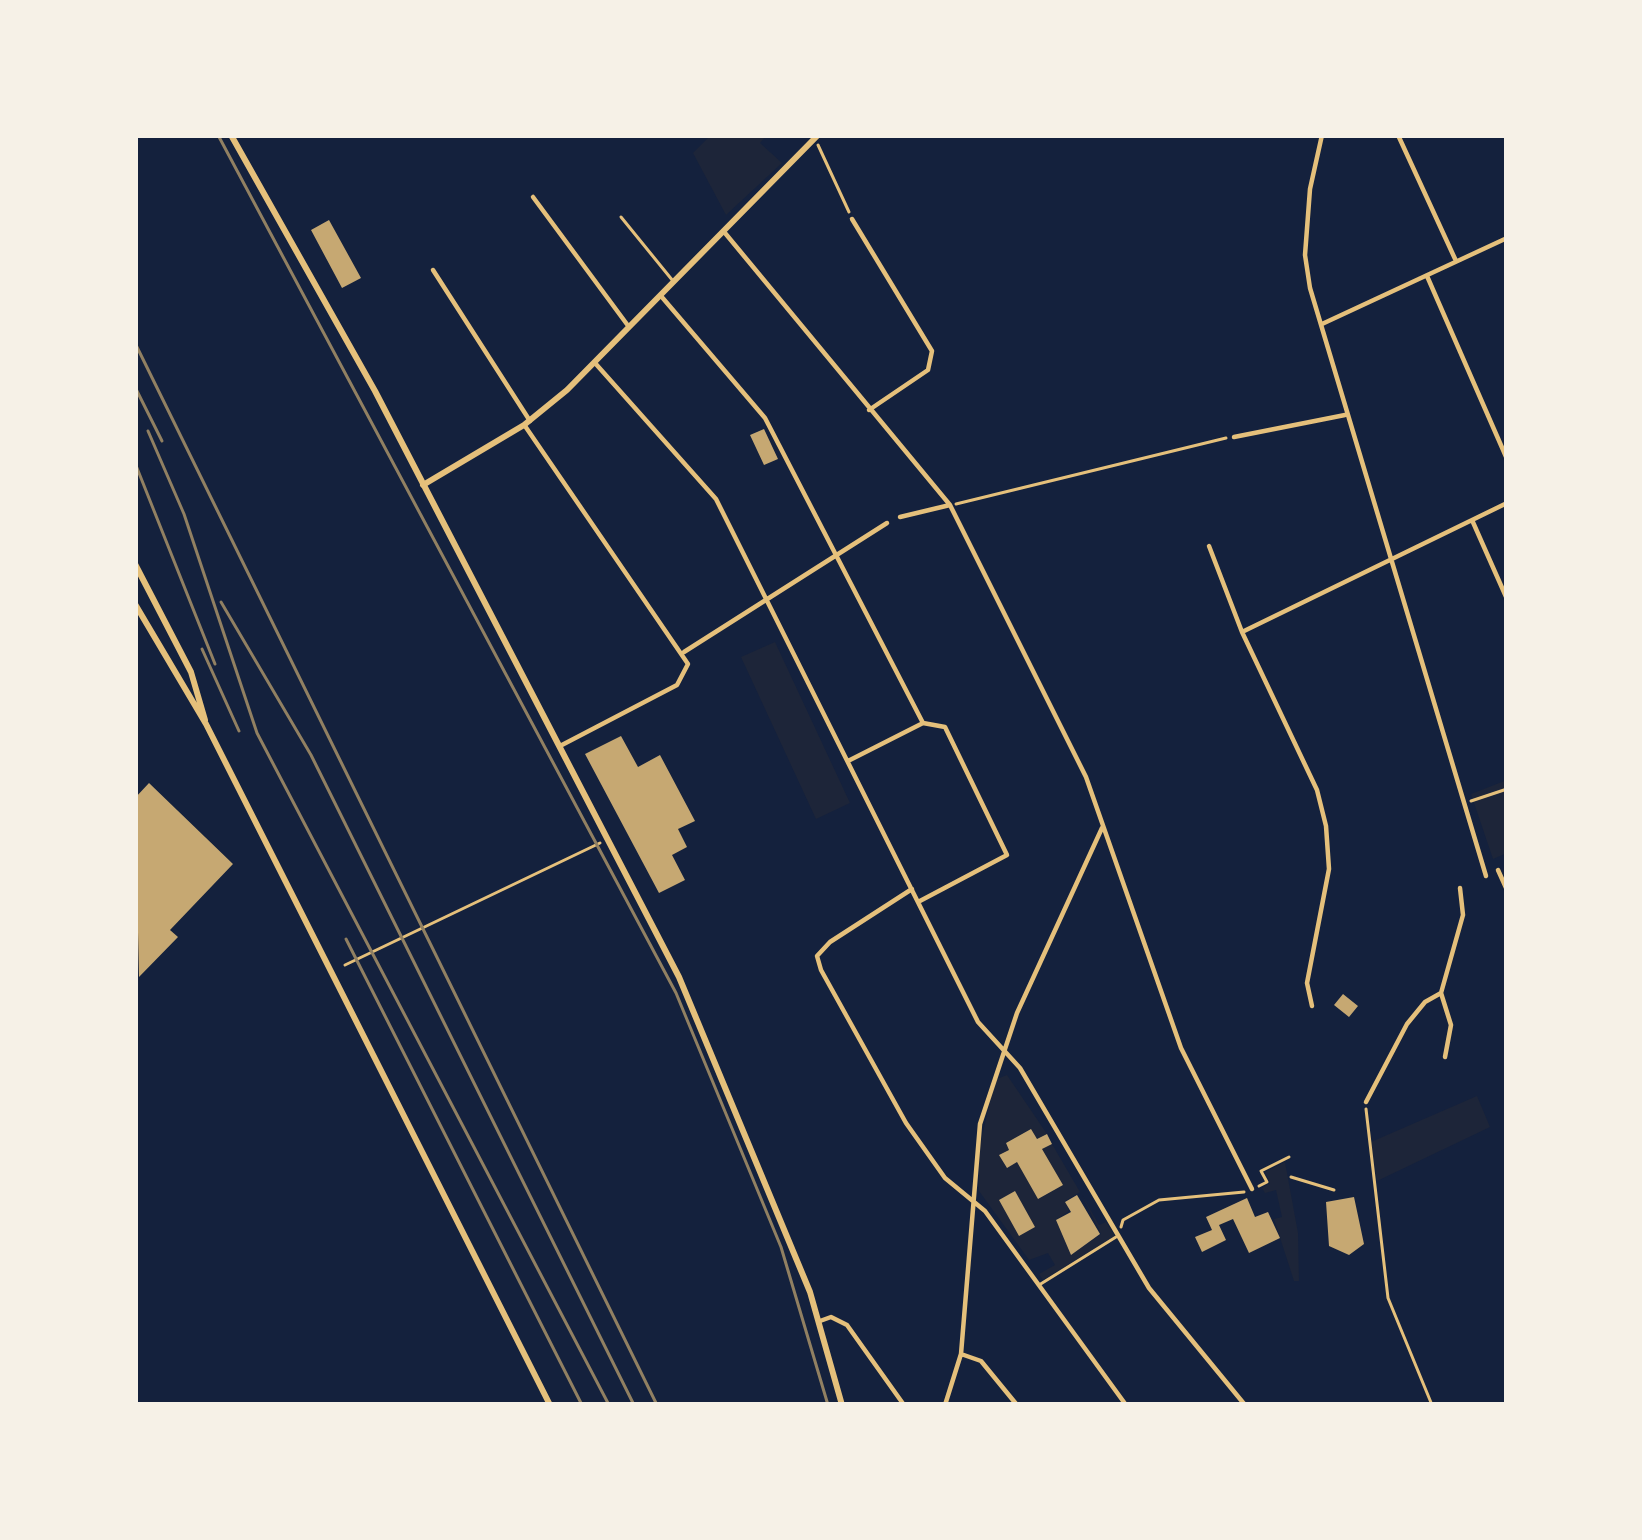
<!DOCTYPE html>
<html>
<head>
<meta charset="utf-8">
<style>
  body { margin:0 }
  #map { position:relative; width:1642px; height:1540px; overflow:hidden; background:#14213d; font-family:"Open Sans",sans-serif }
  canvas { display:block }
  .frame { position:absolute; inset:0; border:138px solid #f6f1e7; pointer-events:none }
</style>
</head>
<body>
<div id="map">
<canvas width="1642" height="1540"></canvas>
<div class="frame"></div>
</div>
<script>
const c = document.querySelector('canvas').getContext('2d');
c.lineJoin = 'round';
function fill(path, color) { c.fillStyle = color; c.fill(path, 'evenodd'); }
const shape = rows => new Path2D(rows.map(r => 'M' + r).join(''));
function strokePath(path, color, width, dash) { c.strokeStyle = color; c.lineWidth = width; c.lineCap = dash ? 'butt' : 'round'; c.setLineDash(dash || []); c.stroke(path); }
fill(shape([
  [711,135,767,135,760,143,782,163,726,215,693,153],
  [775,642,850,803,816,819,741,657],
  [1507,780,1507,853,1493,859,1471,794],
  [1007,1075,1047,1134,1037,1139,1030,1129,1006,1143,1009,1150,1000,1156,1006,1167,1017,1162,1039,1199,1062,1185,1042,1149,1052,1144,1080,1192,1065,1201,1069,1211,1056,1220,1071,1255,1101,1234,1082,1195,1099,1225,1106,1222,1115,1236,1043,1280,1039,1274,1055,1265,1048,1253,1029,1260,979,1191,979,1150,990,1102,997,1079],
  [1477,1096,1490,1127,1377,1181,1371,1142],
  [1285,1162,1298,1233,1299,1281,1294,1281,1274,1219,1282,1217,1276,1190,1265,1193,1262,1188,1270,1183,1265,1172]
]), '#1d2539');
fill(shape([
  [329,220,361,278,342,288,311,230],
  [764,429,778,459,764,465,750,435],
  [621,736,638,767,660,755,695,821,678,829,687,847,672,855,685,880,659,893,585,754],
  [149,783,233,864,170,930,178,937,139,977,135,798],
  [1343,994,1358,1006,1349,1017,1334,1005],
  [1031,1129,1037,1139,1047,1134,1052,1144,1042,1149,1063,1185,1038,1199,1017,1162,1007,1168,999,1155,1009,1150,1006,1143],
  [1015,1191,1035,1227,1019,1236,999,1200],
  [1077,1195,1100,1234,1071,1255,1056,1220,1071,1212,1065,1202],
  [1354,1197,1364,1244,1349,1255,1329,1246,1326,1202],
  [1247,1198,1255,1217,1268,1212,1280,1238,1249,1253,1233,1219,1219,1225,1226,1240,1202,1252,1195,1237,1212,1230,1206,1217]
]), '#c6a872');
strokePath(shape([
  [818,145,849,212],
  [956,504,1226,438],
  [1471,801,1507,789],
  [345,965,600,843],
  [1366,1109,1388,1298,1432,1405],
  [1259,1186,1267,1182,1261,1171,1289,1157],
  [1121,1227,1123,1220,1159,1200,1244,1192]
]), '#e5c07b', 3);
strokePath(shape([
  [621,217,673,281],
  [1291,1177,1334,1190],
  [1039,1285,1116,1237]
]), '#e5c07b', 3);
strokePath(shape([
  [1322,135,1310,189,1305,255,1310,288,1486,876],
  [1398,135,1456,261],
  [533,197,629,327],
  [852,219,932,351,928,370,869,410],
  [725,233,950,505,1086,777,1181,1048,1252,1189],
  [433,270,530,421],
  [1427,276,1507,459],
  [661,296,765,418,923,723,945,727,1007,855,918,902],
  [1322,324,1507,238],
  [595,363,716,499,978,1022,1020,1068,1149,1288,1245,1405],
  [525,426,688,664,677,685,560,746],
  [1234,437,1345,415],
  [900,517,950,505],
  [1472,520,1507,599],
  [1209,546,1242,632,1317,790,1326,826,1329,869,1307,983,1312,1006],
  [1242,632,1507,503],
  [684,652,887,523],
  [848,761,923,723],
  [1498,870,1507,890],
  [912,889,830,942,817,956,821,970,906,1123,945,1178,985,1211,1126,1405],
  [1441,993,1451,1025,1445,1057],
  [1366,1102,1407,1024,1425,1002,1441,993,1463,915,1460,888],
  [820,1321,831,1317,847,1325,904,1405],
  [961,1354,981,1361,1017,1405],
  [945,1405,961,1354,980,1124,1017,1013,1102,828]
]), '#e5c07b', 4.5);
strokePath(shape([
  [231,135,375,391,679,977,810,1292,842,1405],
  [423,485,524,425,567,390,818,135],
  [135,564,191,672,205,720],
  [135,604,206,724,550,1405]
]), '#e5c07b', 6);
strokePath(shape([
  [218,135,676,993,781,1247,828,1405]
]), '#918062', 3);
strokePath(shape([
  [135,343,657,1405],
  [135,387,162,441],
  [148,431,184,514,257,733,609,1405],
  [135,463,215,664],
  [221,602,311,755,634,1405],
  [202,649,239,731],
  [346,939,582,1405]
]), '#918062', 3);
</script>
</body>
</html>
